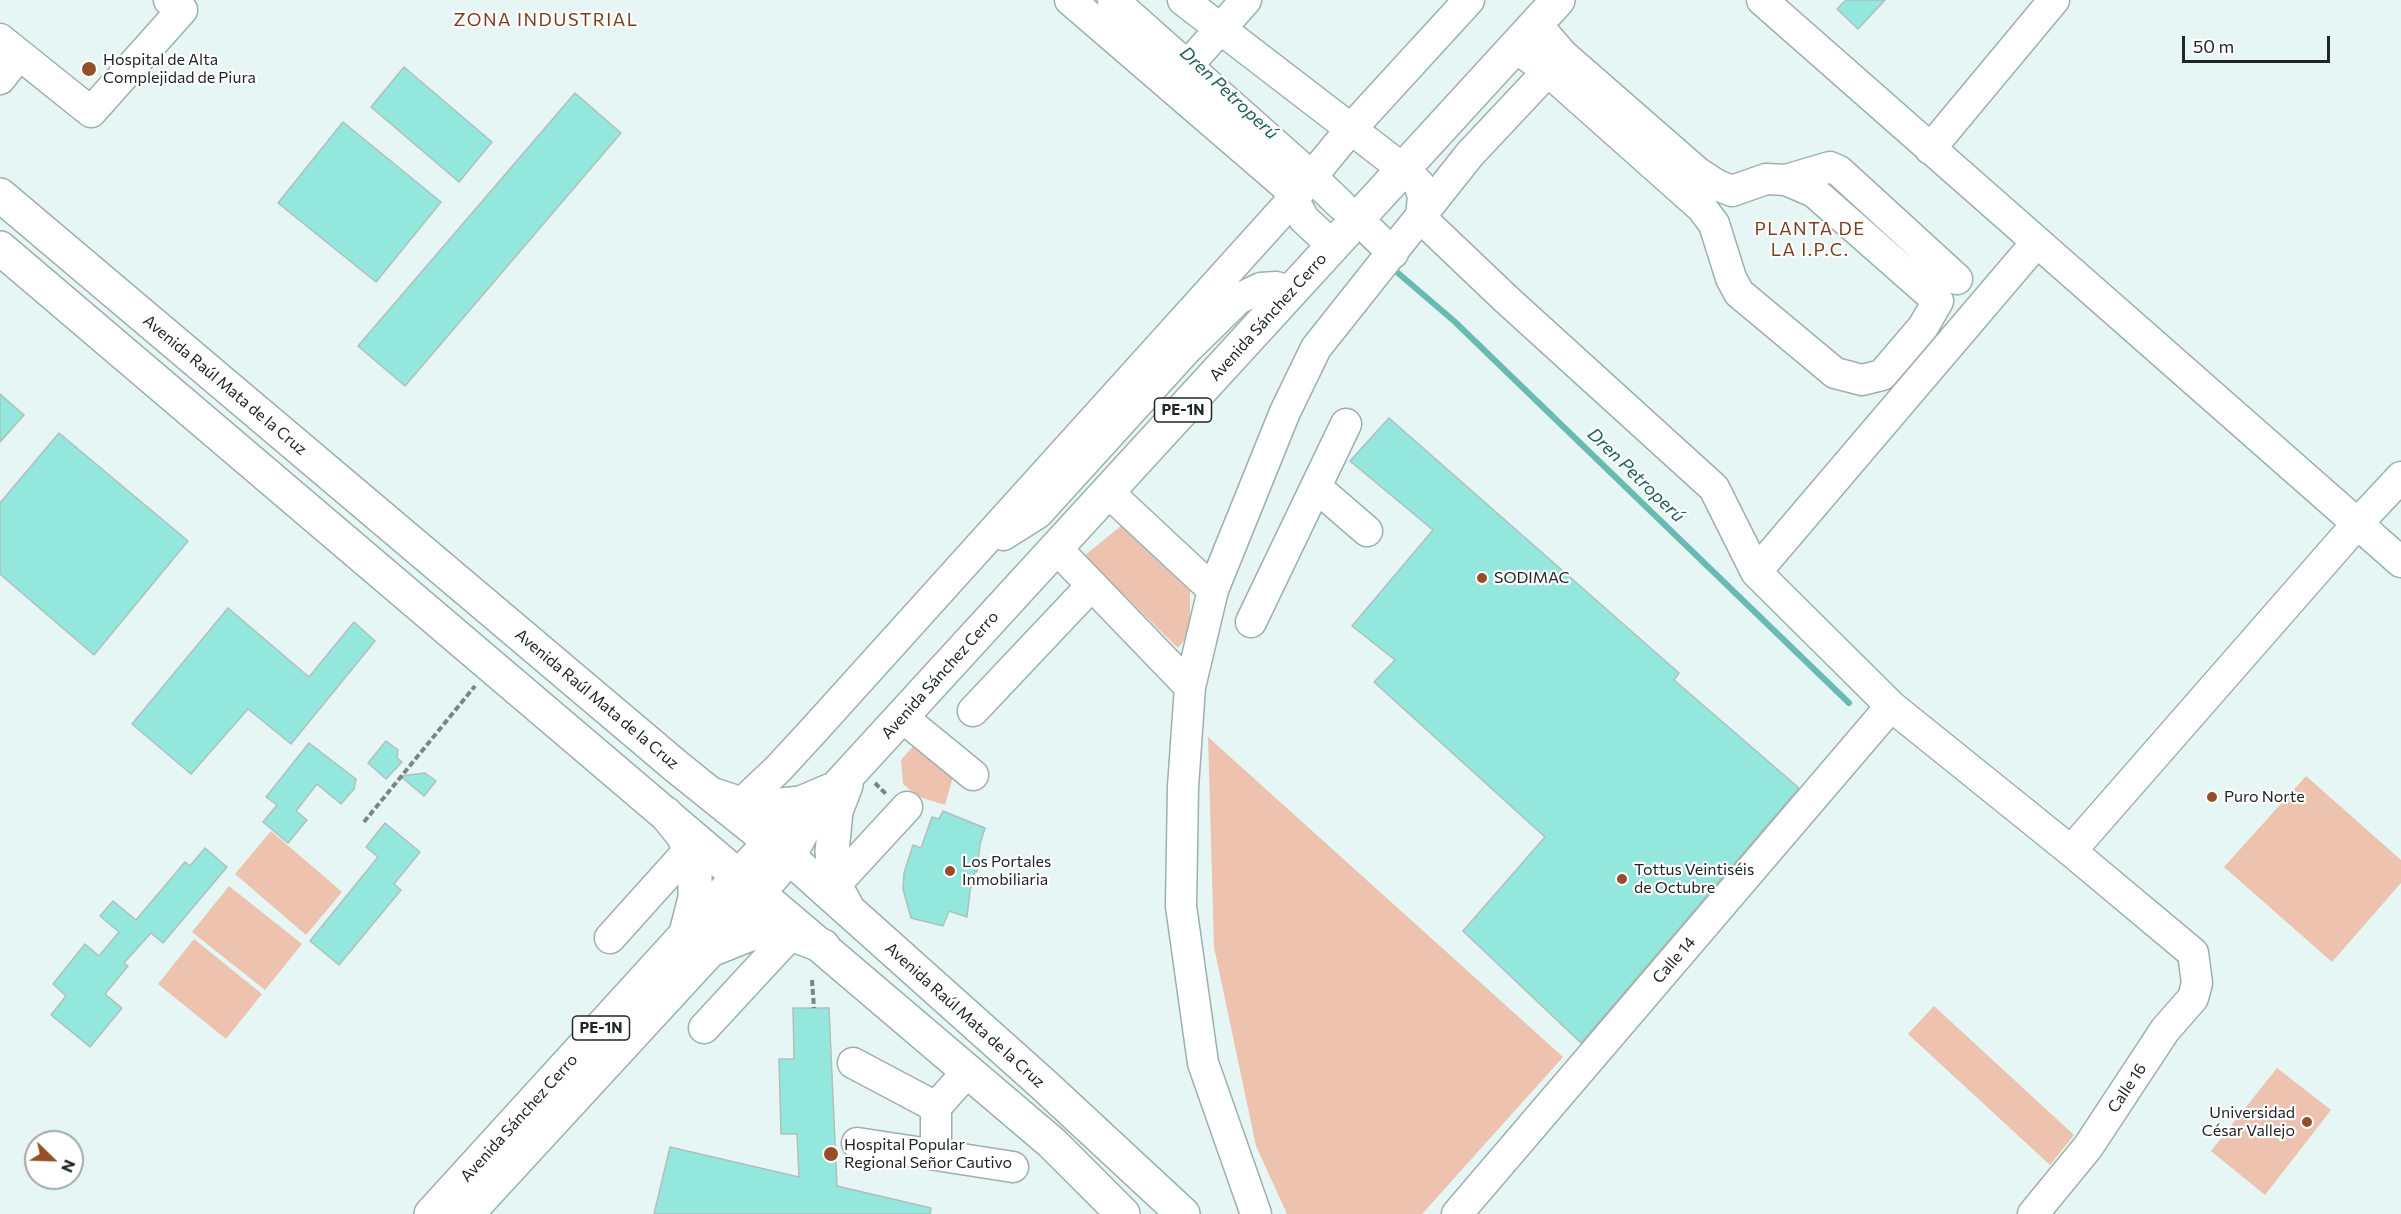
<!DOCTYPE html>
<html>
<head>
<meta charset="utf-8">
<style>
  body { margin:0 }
  #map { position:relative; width:2401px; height:1214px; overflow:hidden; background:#e5f6f4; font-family:Commissioner,sans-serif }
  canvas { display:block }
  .north { position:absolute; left:24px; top:1130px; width:60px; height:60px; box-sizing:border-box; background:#fff; border:2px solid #a6a8a8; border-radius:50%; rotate:113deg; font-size:16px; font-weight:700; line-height:24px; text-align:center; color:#202625 }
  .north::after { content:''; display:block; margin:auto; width:21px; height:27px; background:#964e2a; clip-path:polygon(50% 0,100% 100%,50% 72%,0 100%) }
  .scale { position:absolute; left:2182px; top:36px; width:148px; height:27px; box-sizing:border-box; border:3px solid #202625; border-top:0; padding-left:8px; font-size:18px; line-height:21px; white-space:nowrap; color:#202625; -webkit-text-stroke:4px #fff; paint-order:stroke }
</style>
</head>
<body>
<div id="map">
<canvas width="2401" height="1214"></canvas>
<div class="north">N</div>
<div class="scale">50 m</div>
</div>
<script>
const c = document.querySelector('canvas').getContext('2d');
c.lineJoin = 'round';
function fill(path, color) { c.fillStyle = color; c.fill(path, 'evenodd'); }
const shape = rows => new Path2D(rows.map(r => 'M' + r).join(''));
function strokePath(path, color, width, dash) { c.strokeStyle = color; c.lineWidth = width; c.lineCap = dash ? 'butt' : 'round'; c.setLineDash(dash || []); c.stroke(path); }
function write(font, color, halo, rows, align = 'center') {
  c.font = font + ' Commissioner,sans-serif'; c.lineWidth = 4.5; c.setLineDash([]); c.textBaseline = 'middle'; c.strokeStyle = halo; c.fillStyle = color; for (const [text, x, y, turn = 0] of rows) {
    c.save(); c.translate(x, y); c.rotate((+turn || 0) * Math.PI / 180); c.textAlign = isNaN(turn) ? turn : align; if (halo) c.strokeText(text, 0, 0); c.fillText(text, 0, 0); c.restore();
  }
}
fill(shape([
  [1121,526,1190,591,1190,633,1178,648,1084,556],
  [1208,737,1563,1057,1422,1214,1287,1214,1256,1146,1214,947],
  [917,742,954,773,945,805,919,797,903,784,901,760],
  [2306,776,2401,860,2401,883,2332,962,2224,867],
  [271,831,342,892,306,935,235,874],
  [229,886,302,944,265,990,192,932],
  [194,939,262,994,226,1039,158,984],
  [1934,1006,2074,1135,2050,1165,1908,1034],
  [2277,1068,2331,1110,2265,1195,2211,1151]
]), '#edc2ae');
strokePath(shape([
  [1398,273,1454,321,1849,703]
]), '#69bab0', 6);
const building = shape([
  [1846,0,1885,0,1858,29,1837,9,1846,0],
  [404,67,492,142,459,182,371,107,404,67],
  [575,93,621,133,405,386,358,346,575,93],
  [343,122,441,202,376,282,278,203,343,122],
  [0,394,24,415,0,442,0,394],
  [1389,418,1679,673,1674,680,1799,788,1581,1043,1463,931,1545,837,1374,682,1395,660,1352,626,1433,530,1350,461,1389,418],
  [59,433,188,541,94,655,0,574,0,503,59,433],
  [228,608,309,677,354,622,375,641,291,744,248,709,191,774,132,724,228,608],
  [386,741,398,750,397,758,402,762,386,779,368,763,386,741],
  [309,743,356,779,354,789,341,804,317,784,296,811,307,820,288,843,263,822,277,805,266,797,309,743],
  [425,773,436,781,424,796,400,776,425,773],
  [943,811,985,828,980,844,977,872,975,871,970,891,967,917,949,911,943,926,911,918,903,889,904,873,913,845,921,848,932,817,939,819,943,811],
  [385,823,420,852,394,884,401,890,339,965,310,941,378,857,366,847,385,823],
  [205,848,227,867,163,943,151,933,124,963,128,966,105,994,122,1008,90,1047,51,1015,66,996,53,984,85,944,99,956,119,932,100,916,113,901,136,920,185,862,190,866,205,848],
  [793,1008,829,1008,837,1186,931,1208,930,1214,654,1214,670,1147,799,1177,797,1134,781,1134,779,1059,794,1059,793,1008]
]);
fill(building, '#94e7dc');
strokePath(building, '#afc0bd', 1.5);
const minor = shape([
  [1070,0,1286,186,1304,219,1333,246],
  [1113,0,1312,177,1341,205],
  [1183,0,1403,169,1419,184,1423,196,1421,218,1506,299,1714,488,1756,572,1891,706,2071,851,2193,953,2197,983,2193,998,2165,1030,2088,1147,2033,1214],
  [1762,0,2401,562],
  [0,39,91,112,182,10,169,0],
  [1515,47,1549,72,1702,208,1714,224,1731,278,1739,293,1835,373,1862,380,1882,375,1923,327,1938,301,1814,192,1786,180,1766,179,1732,191,1717,185,1697,172,1563,55,1536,24],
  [1188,65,1246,0],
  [0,79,19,55],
  [1930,149,2054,0],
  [1786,180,1830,167,1839,171,1957,279],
  [1371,232,1393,253],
  [1316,487,1367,531],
  [1108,492,1213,590],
  [1003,535,1038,513,1186,350,1238,299,1261,288,1276,287,1290,292],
  [1056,548,1190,687],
  [1756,572,2036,243],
  [1251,622,1346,424],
  [973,711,1092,585],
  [902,717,973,775],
  [741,804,778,769,814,730,1294,198,1350,130,1469,0],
  [2071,851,2357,524,2401,477],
  [835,885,907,807],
  [610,938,690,849],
  [704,1028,791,934],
  [853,1063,936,1107,968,1071],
  [857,1143,936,1155,936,1107],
  [936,1155,1013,1167],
  [1256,1214,1203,1063,1181,906,1183,787,1190,687,1213,590,1285,412,1316,348,1470,154,1563,55],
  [1457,1214,1891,706]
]);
const major = shape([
  [0,195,677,767,789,857,1044,1085,1183,1214],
  [0,248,1052,1143,1123,1214]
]);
const highway = shape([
  [846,785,836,811,832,852,835,885,848,909],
  [714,795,741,804,762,807,801,803,829,791],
  [665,813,682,834,690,849,695,865,695,898,686,933],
  [713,949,753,933,770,933,791,934,823,946],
  [431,1214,770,842,808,820],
  [467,1214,711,949,789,857,808,820,839,785,1558,0]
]);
strokePath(minor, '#9eafac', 33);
strokePath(major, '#9eafac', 36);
strokePath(highway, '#9eafac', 36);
strokePath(shape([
  [875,783,887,795],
  [364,822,475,686],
  [812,980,814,1008]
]), '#7a8584', 4, [6, 3]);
strokePath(minor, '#fff', 30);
strokePath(major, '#fff', 33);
strokePath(highway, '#fff', 33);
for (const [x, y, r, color] of [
  [89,69,8,"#964e2a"],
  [1482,578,6,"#964e2a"],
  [2212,797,6,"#964e2a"],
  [950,871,6,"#964e2a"],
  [1622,879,6,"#964e2a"],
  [2307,1122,6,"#964e2a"],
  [831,1154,8,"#964e2a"]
]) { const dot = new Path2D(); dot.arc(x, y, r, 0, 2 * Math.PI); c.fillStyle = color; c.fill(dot); strokePath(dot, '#fff', 2); }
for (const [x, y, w] of [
  [1183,410,57],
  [601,1028,57]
]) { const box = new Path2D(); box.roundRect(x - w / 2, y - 12, w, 24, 4.5); c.fillStyle = '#fff'; c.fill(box); strokePath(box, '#202625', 1.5); }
write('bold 15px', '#202625', null, [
  ["PE-1N",1183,410],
  ["PE-1N",601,1028]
]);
write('16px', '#202625', '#fff', [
  ["Hospital de Alta",103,60],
  ["Complejidad de Piura",103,78],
  ["SODIMAC",1494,578],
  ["Puro Norte",2224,797],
  ["Los Portales",962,862],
  ["Inmobiliaria",962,880],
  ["Tottus Veintiséis",1634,870],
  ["de Octubre",1634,888],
  ["Universidad",2295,1113,"right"],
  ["César Vallejo",2295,1131,"right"],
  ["Hospital Popular",844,1145],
  ["Regional Señor Cautivo",844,1163]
], 'left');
write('16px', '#202625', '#fff', [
  ["Avenida Sánchez Cerro",1268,317,-48],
  ["Avenida Raúl Mata de la Cruz",225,385,40],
  ["Avenida Sánchez Cerro",940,675,-48],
  ["Avenida Raúl Mata de la Cruz",597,699,40],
  ["Calle 14",1674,960,-49],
  ["Avenida Raúl Mata de la Cruz",965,1015,42],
  ["Calle 16",2127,1088,-56],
  ["Avenida Sánchez Cerro",519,1118,-48]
]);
c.letterSpacing = '1.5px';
write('18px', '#7d3d1b', '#fff', [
  ["ZONA INDUSTRIAL",546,20],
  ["PLANTA DE",1810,229],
  ["LA I.P.C.",1810,250]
]);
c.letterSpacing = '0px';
write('italic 18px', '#1c6059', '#fff', [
  ["Dren Petroperú",1229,93,43],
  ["Dren Petroperú",1636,475,44]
]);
</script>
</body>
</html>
